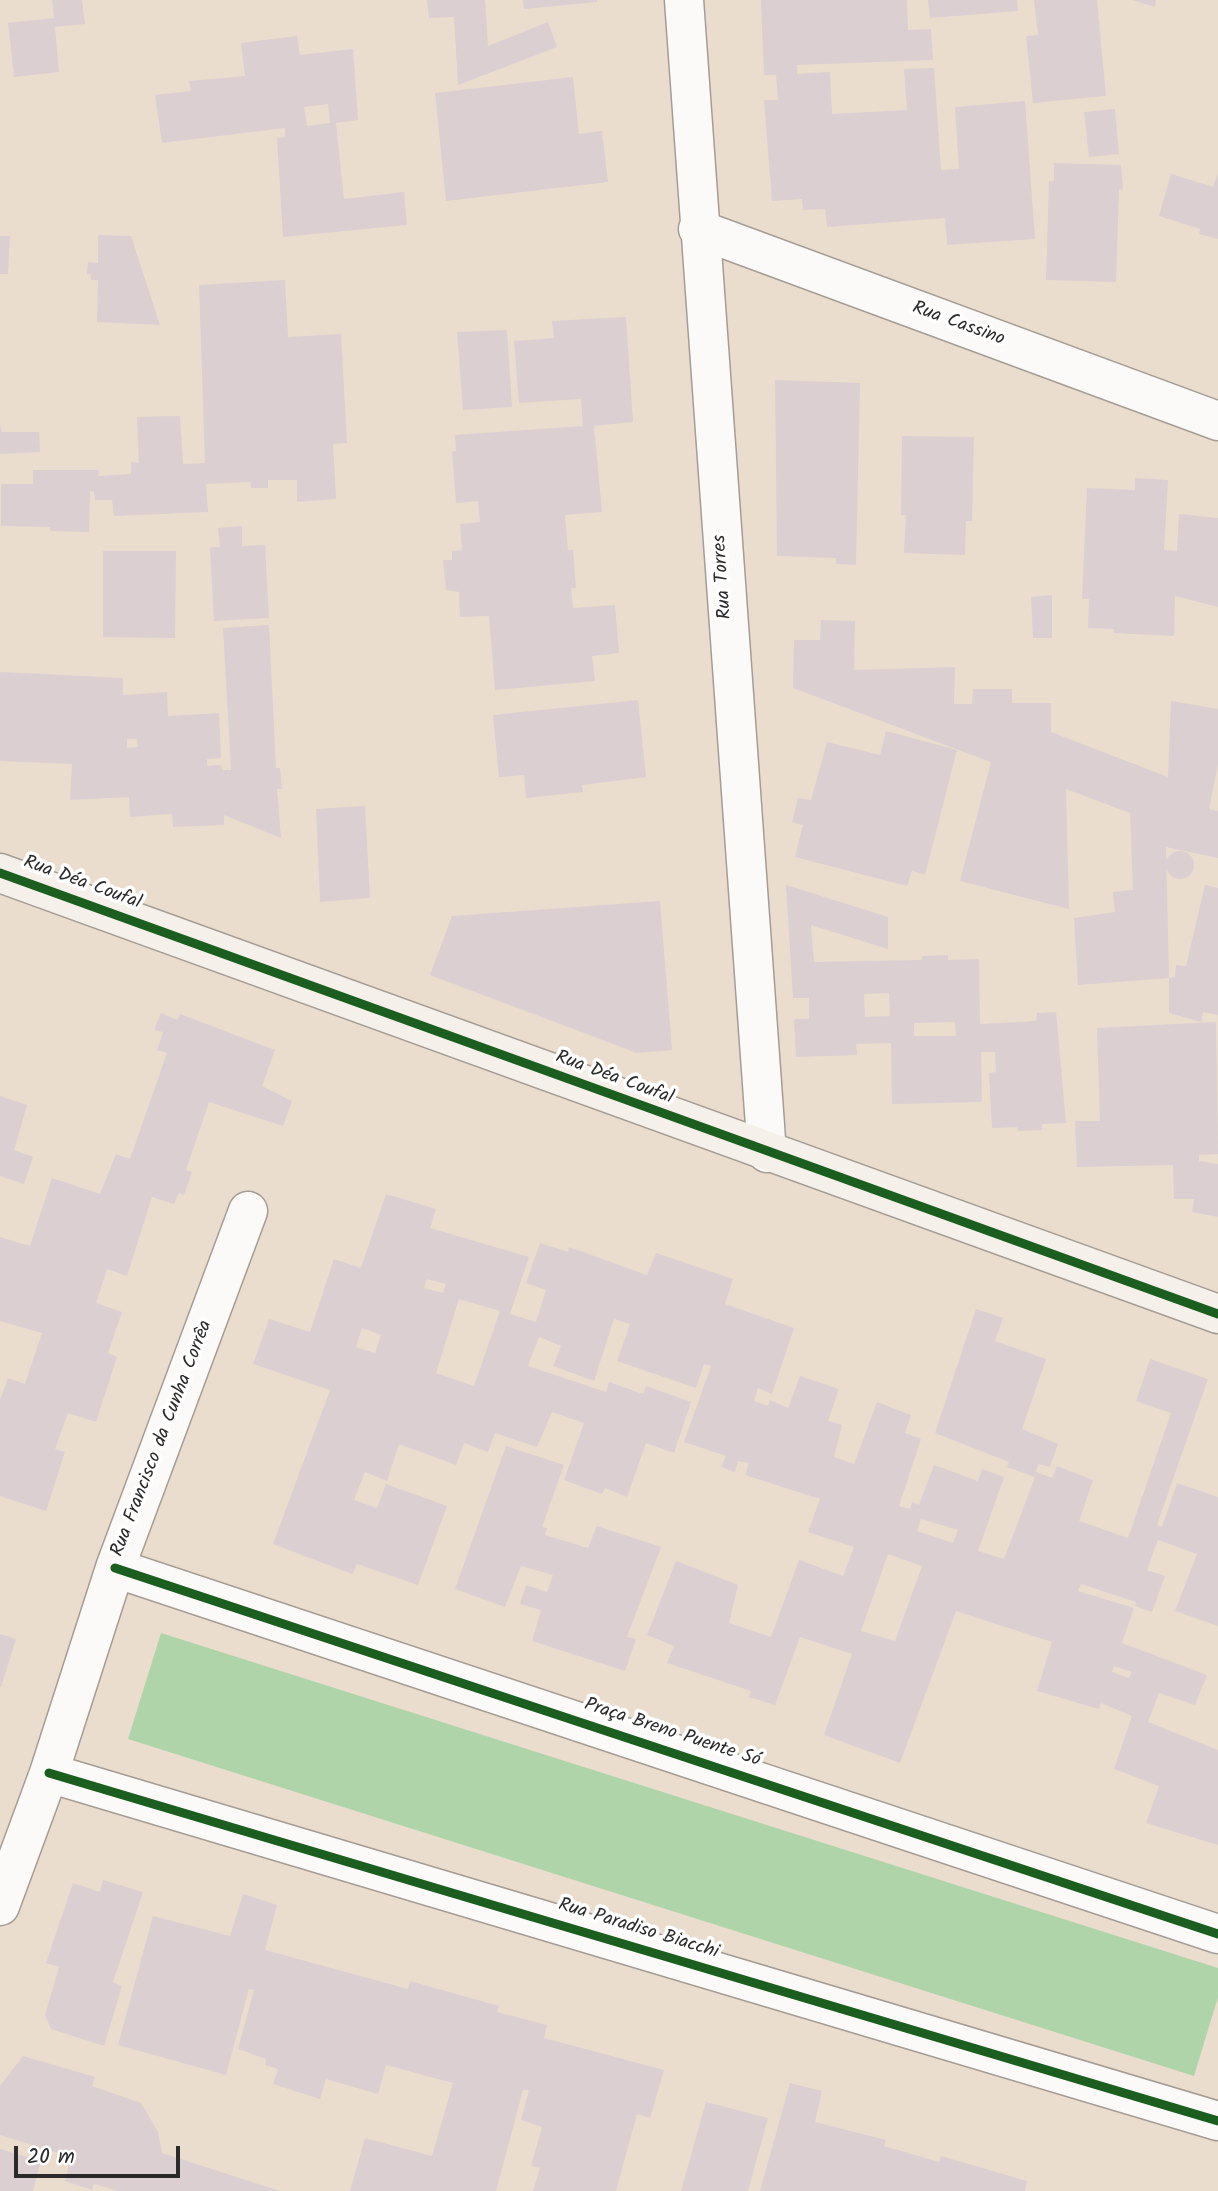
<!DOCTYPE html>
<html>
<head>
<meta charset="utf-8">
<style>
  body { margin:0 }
  #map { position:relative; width:1218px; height:2191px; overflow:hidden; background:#eaddce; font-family:Kalam,sans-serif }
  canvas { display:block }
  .scale { position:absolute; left:14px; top:2146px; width:166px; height:32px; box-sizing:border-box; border:4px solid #2b2b2b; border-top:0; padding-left:9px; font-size:21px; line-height:24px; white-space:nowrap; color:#2b2b2b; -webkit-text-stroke:5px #fff; paint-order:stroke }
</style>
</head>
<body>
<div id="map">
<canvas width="1218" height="2191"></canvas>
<div class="scale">20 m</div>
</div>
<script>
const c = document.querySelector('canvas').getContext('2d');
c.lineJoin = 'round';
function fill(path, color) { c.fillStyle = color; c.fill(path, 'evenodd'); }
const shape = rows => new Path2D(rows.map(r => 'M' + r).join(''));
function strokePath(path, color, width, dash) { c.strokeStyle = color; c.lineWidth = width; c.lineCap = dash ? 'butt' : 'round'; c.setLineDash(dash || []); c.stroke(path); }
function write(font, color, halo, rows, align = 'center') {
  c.font = font + ' Kalam,sans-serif'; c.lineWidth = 7; c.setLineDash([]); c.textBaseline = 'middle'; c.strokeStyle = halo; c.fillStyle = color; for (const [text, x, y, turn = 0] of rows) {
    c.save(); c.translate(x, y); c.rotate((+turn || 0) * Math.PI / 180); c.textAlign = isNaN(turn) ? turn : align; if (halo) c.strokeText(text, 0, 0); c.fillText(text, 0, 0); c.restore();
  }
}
fill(shape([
  [161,1633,1218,1968,1218,1997,1194,2076,128,1739]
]), '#b0d4a9');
fill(shape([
  [52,0,82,0,85,24,55,27,59,72,14,77,8,23,54,18],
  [427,0,485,0,488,46,548,22,557,47,458,85,454,17,429,18],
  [523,0,597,0,597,2,524,9],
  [761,0,907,0,908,30,931,29,933,60,797,65,797,74,830,72,832,114,907,110,904,69,934,68,941,170,959,169,955,107,1025,101,1035,239,947,245,945,218,827,227,825,209,803,210,802,199,772,201,764,100,778,100,776,75,764,75],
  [928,0,1017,0,1018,11,930,18],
  [1034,0,1097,0,1106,96,1033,103,1026,36,1038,35],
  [1132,0,1156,0,1155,7],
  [297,36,300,55,353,49,358,120,336,123,344,199,404,192,407,225,283,237,277,138,285,137,285,128,162,143,155,95,191,91,189,81,245,76,241,43],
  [328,104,330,123,307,126,304,107],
  [573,77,579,134,602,131,608,182,446,201,435,93],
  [1115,109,1119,154,1089,157,1084,112],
  [1054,163,1121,165,1123,190,1119,189,1116,282,1046,280,1049,181,1054,181],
  [1218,173,1218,239,1199,234,1200,229,1159,216,1171,174,1213,187],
  [98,235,131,236,160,325,97,322,98,280,91,280,91,274,87,274,88,262,98,263],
  [0,236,10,236,8,274,0,274],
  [285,280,288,337,341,334,347,443,333,444,336,499,297,502,297,480,268,480,268,488,251,488,251,482,206,484,208,512,114,516,112,500,95,500,94,492,90,491,89,532,50,531,50,527,1,526,1,484,33,484,33,470,99,470,98,476,131,474,131,462,139,463,137,417,180,416,183,464,205,463,199,285],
  [626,317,633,422,594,426,602,512,565,515,568,550,573,550,576,588,571,588,573,608,615,605,619,653,592,656,595,681,495,690,489,616,460,617,459,592,446,590,443,560,452,560,452,551,462,550,460,524,480,522,478,501,456,503,452,451,456,451,455,435,583,426,581,399,519,403,514,341,554,338,552,321],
  [507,330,512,407,463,410,457,332],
  [775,380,860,383,856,565,836,564,836,558,777,556],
  [0,424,2,432,39,432,40,452,0,454],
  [902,436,974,437,972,521,966,521,965,555,904,553,906,515,901,515],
  [1135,478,1168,480,1164,550,1177,551,1179,514,1218,518,1218,607,1175,596,1174,636,1114,633,1114,629,1088,628,1089,599,1082,599,1087,488,1135,490],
  [242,526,242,546,265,545,269,618,214,621,210,547,220,547,218,528],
  [103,551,176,551,175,638,103,637],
  [1052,595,1052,638,1033,638,1031,597],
  [821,620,855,621,854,670,955,667,954,704,972,704,973,689,1012,689,1012,703,1051,703,1051,732,1168,777,1171,701,1218,709,1218,764,1209,809,1218,811,1218,858,1166,847,1169,978,1078,985,1074,918,1115,912,1113,892,1133,890,1130,813,1066,789,1069,909,960,881,991,762,793,688,794,640,820,640],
  [269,625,276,768,280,768,282,789,277,789,281,838,224,815,224,825,173,827,172,814,130,817,129,797,70,800,72,764,0,761,0,672,123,678,123,695,167,692,168,716,219,713,221,758,207,759,207,766,221,765,222,770,231,770,223,628],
  [127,739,137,739,138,747,127,748],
  [638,700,646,777,582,785,583,792,526,798,524,775,499,777,493,715],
  [886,731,957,750,925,875,912,871,907,886,795,857,803,825,792,822,798,798,811,800,827,742,880,755],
  [365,806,370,898,320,902,316,809],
  '1166 865a14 14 0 1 1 28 0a14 14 0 1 1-28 0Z',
  [786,885,888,917,888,949,811,925,814,962,922,960,922,956,948,955,948,960,979,959,980,1024,1036,1021,1037,1013,1056,1012,1066,1123,1042,1124,1042,1130,1018,1131,1017,1127,992,1128,989,1073,996,1072,995,1052,981,1052,982,1102,892,1104,891,1043,856,1044,857,1055,796,1057,794,1019,809,1019,809,998,793,998],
  [889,993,890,1016,865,1017,864,994],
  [955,1022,956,1036,914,1036,914,1023],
  [1205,885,1218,888,1218,1015,1203,1012,1201,1022,1169,1013,1169,978,1175,977,1176,965,1186,966],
  [660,901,672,1050,637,1053,430,975,452,916],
  [161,1013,177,1020,180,1014,275,1050,262,1086,292,1101,283,1126,209,1102,186,1170,192,1172,184,1195,179,1193,174,1204,152,1197,127,1276,107,1269,96,1303,122,1312,108,1353,117,1357,96,1422,68,1413,55,1449,65,1452,46,1511,0,1496,0,1400,8,1378,25,1384,42,1333,0,1321,0,1237,30,1246,52,1178,100,1194,116,1154,130,1159,167,1053,157,1050,163,1032,154,1030],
  [1216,1022,1218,1154,1199,1155,1199,1161,1218,1164,1218,1217,1192,1212,1194,1199,1174,1199,1173,1165,1077,1167,1075,1121,1100,1121,1097,1028],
  [0,1096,27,1105,14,1150,33,1157,24,1184,0,1176],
  [386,1194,436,1209,430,1228,529,1257,510,1314,536,1322,546,1290,526,1283,540,1243,568,1252,569,1247,647,1275,656,1253,733,1279,725,1304,794,1328,772,1394,758,1388,754,1401,768,1406,770,1400,788,1408,800,1376,839,1389,828,1421,842,1425,834,1457,854,1464,877,1402,911,1415,905,1433,921,1439,899,1506,910,1509,912,1502,919,1505,934,1465,978,1481,982,1469,1004,1477,978,1551,1004,1559,1035,1477,1007,1467,1009,1462,935,1433,976,1309,1003,1318,995,1341,1046,1359,1022,1429,1058,1444,1050,1467,1038,1464,1036,1472,1052,1478,1057,1466,1093,1480,1079,1521,1128,1538,1171,1413,1136,1401,1150,1359,1208,1379,1157,1525,1162,1527,1177,1483,1218,1497,1218,1626,1175,1611,1197,1554,1158,1540,1147,1570,1165,1576,1152,1612,1135,1606,1136,1602,1081,1584,1078,1591,1134,1608,1122,1643,1207,1675,1195,1705,1159,1693,1148,1722,1218,1750,1218,1845,1146,1823,1159,1786,1114,1769,1132,1716,1101,1703,1099,1709,1037,1691,1052,1642,956,1611,900,1763,824,1735,852,1654,800,1637,775,1705,749,1697,751,1691,667,1663,674,1646,647,1635,676,1561,738,1585,729,1623,771,1637,799,1560,843,1576,854,1547,808,1532,820,1499,745,1475,749,1463,738,1461,735,1472,721,1467,726,1456,684,1442,711,1366,704,1364,696,1388,617,1361,630,1324,614,1319,594,1381,553,1366,561,1346,539,1337,528,1366,606,1392,609,1382,643,1394,646,1386,691,1402,674,1453,646,1443,627,1497,605,1488,602,1494,564,1480,584,1423,552,1412,537,1447,495,1433,488,1452,464,1443,456,1465,399,1444,387,1481,365,1472,354,1500,377,1508,386,1484,447,1506,418,1585,357,1564,352,1574,273,1544,330,1390,253,1364,269,1319,310,1332,334,1259,361,1268],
  [427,1279,446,1284,443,1293,424,1288],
  [459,1299,500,1311,474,1386,436,1373],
  [362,1328,381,1335,375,1353,356,1347],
  [921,1519,958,1530,953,1543,917,1531],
  [888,1554,922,1566,895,1641,861,1631],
  [1114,1666,1132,1672,1129,1678,1112,1672],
  [506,1446,564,1465,542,1527,547,1528,545,1535,588,1548,597,1526,661,1547,627,1637,636,1639,625,1671,532,1641,541,1610,520,1604,526,1585,547,1592,553,1575,521,1566,505,1607,455,1589],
  [0,1634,16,1639,1,1687,0,1687],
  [103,1880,143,1892,113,1982,122,1986,104,2046,51,2029,45,2015,59,1967,46,1963,73,1883,100,1892],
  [243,1894,277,1905,265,1950,408,1989,410,1981,499,2006,497,2012,547,2025,544,2038,664,2070,650,2118,637,2114,616,2191,533,2191,540,2168,531,2166,542,2127,521,2120,529,2090,523,2090,496,2191,350,2191,365,2138,432,2156,453,2083,386,2065,378,2094,326,2079,320,2099,273,2084,278,2069,265,2065,266,2059,238,2049,254,1990,249,1989,226,2075,118,2045,153,1916,230,1936],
  [23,2056,95,2077,92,2086,141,2103,158,2132,162,2153,280,2191,118,2191,94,2184,92,2190,65,2181,71,2157,0,2135,0,2086],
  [790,2083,822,2091,815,2122,886,2140,884,2146,939,2162,941,2156,1027,2181,1025,2191,760,2191],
  [706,2102,768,2118,748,2191,681,2191],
  [0,2149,41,2161,33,2191,0,2191]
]), '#dbcfd2');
const street = shape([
  [684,0,767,1153],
  [698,229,1218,421],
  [115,1568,1218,1934],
  [49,1773,1218,2121],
  [0,1906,49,1773,115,1568,248,1211]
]);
const secondary = shape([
  [0,873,1218,1314]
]);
strokePath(street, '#a59d95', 41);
strokePath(secondary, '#a59d95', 41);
strokePath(street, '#fcfaf8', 38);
strokePath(secondary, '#f5f0e9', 38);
strokePath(shape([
  [0,873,1218,1314],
  [115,1568,1218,1934],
  [49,1773,1218,2121]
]), '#1b5e20', 9);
write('19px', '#2b2b2b', '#fff', [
  ["Rua Cassino",958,325,20],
  ["Rua Torres",724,577,-94],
  ["Rua Déa Coufal",82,884,20],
  ["Rua Déa Coufal",614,1079,20],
  ["Rua Francisco da Cunha Corrêa",163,1439,-69],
  ["Praça Breno Puente Só",672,1734,18],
  ["Rua Paradiso Biacchi",638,1930,17]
]);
</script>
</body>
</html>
